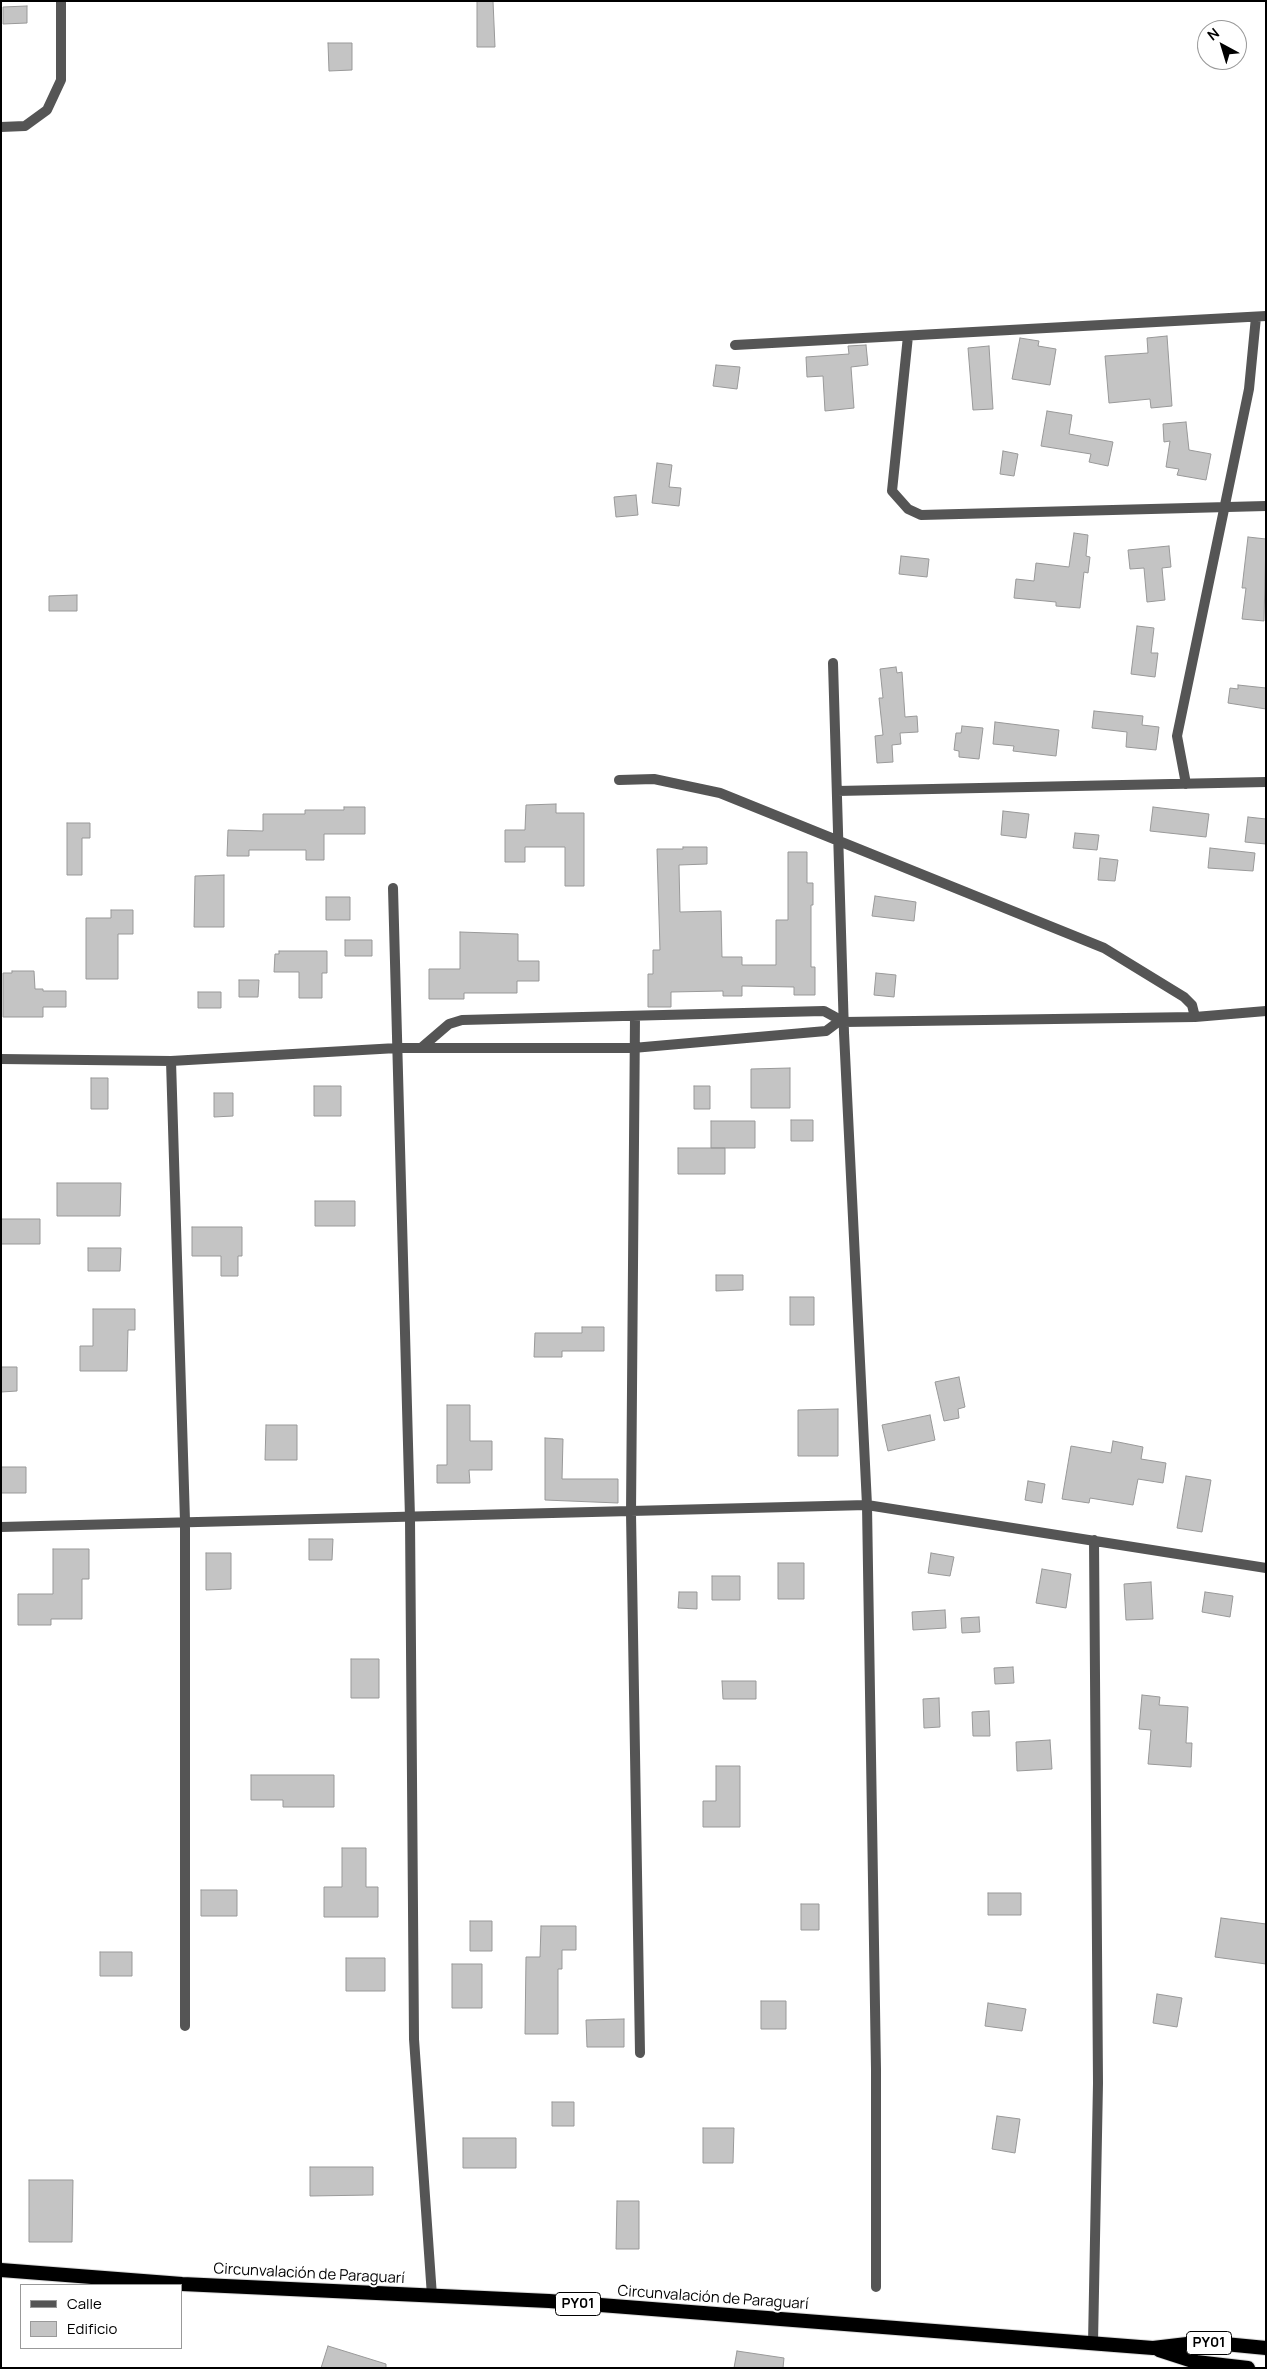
<!DOCTYPE html>
<html>
<head>
<meta charset="utf-8">
<style>
  body { margin:0 }
  #map { position:relative; width:1267px; height:2369px; overflow:hidden; background:#fff; font-family:Manrope,sans-serif }
  canvas { display:block }
  .frame { position:absolute; inset:0; border:2px solid #000; pointer-events:none }
  .legend { position:absolute; left:20px; top:2284px; width:162px; height:65px; box-sizing:border-box; background:#fff; border:1px solid #999; margin:0; padding:6px 9px; list-style:none; font-size:15px; color:#000 }
  .legend li { display:flex; align-items:center; gap:10px; height:25px }
  .legend b { width:25px; border:1px solid #999 }
  .north { position:absolute; left:1197px; top:20px; width:50px; height:50px; box-sizing:border-box; background:#fff; border:1px solid #999; border-radius:50%; rotate:321deg; font-size:14px; font-weight:700; line-height:20px; text-align:center; color:#000 }
  .north::after { content:''; display:block; margin:auto; width:18px; height:22px; background:#000; clip-path:polygon(50% 0,100% 100%,50% 72%,0 100%) }
</style>
</head>
<body>
<div id="map">
<canvas width="1267" height="2369"></canvas>
<div class="frame"></div>
<ul class="legend">
<li><b style="height:6px;background:#555"></b>Calle</li>
<li><b style="height:14px;background:#c4c4c4"></b>Edificio</li>
</ul>
<div class="north">N</div>
</div>
<script>
const c = document.querySelector('canvas').getContext('2d');
c.lineJoin = 'round';
function fill(path, color) { c.fillStyle = color; c.fill(path, 'evenodd'); }
const shape = rows => new Path2D(rows.map(r => 'M' + r).join(''));
function strokePath(path, color, width, dash) { c.strokeStyle = color; c.lineWidth = width; c.lineCap = dash ? 'butt' : 'round'; c.setLineDash(dash || []); c.stroke(path); }
function write(font, color, halo, rows, align = 'center') {
  c.font = font + ' Manrope,sans-serif'; c.lineWidth = 4; c.setLineDash([]); c.textBaseline = 'middle'; c.strokeStyle = halo; c.fillStyle = color; for (const [text, x, y, turn = 0] of rows) {
    c.save(); c.translate(x, y); c.rotate((+turn || 0) * Math.PI / 180); c.textAlign = isNaN(turn) ? turn : align; if (halo) c.strokeText(text, 0, 0); c.fillText(text, 0, 0); c.restore();
  }
}
const building = shape([
  [477,1,493,1,495,47,477,47,477,1],
  [27,6,27,23,3,24,3,7,27,6],
  [328,43,352,43,352,70,329,71,328,43],
  [1167,336,1172,406,1151,408,1150,399,1109,403,1105,356,1148,353,1147,338,1167,336],
  [1020,338,1039,341,1038,346,1056,349,1050,385,1012,379,1020,338],
  [866,345,868,365,851,367,854,408,825,411,823,376,807,377,806,357,849,354,848,346,866,345],
  [989,346,993,409,973,410,968,348,989,346],
  [716,365,740,367,737,389,713,386,716,365],
  [1047,411,1072,415,1069,434,1113,442,1108,466,1089,462,1091,454,1041,446,1047,411],
  [1186,422,1189,450,1211,454,1206,480,1177,475,1179,469,1166,467,1170,441,1164,442,1163,424,1186,422],
  [1003,451,1018,454,1014,476,1000,474,1003,451],
  [657,463,672,465,669,487,681,488,679,506,652,503,657,463],
  [636,495,638,515,616,517,614,497,636,495],
  [1074,533,1088,535,1086,556,1090,557,1088,573,1084,572,1080,608,1056,606,1056,602,1014,598,1016,579,1034,581,1036,563,1069,567,1074,533],
  [1248,537,1266,539,1264,621,1242,619,1246,588,1242,588,1248,537],
  [1169,546,1171,567,1162,568,1165,600,1147,602,1144,568,1130,569,1128,550,1169,546],
  [901,556,929,559,927,577,899,574,901,556],
  [77,595,77,611,49,611,49,596,77,595],
  [1137,626,1154,628,1151,653,1158,653,1155,677,1131,674,1137,626],
  [896,667,897,673,902,672,905,717,917,716,918,732,900,733,901,744,892,745,893,762,877,763,875,736,883,735,879,698,883,698,880,669,896,667],
  [1238,685,1266,688,1266,709,1228,703,1230,688,1238,689,1238,685],
  [1094,711,1143,716,1142,725,1159,727,1156,750,1126,747,1127,732,1092,728,1094,711],
  [995,722,1059,730,1056,756,1013,751,1014,746,993,744,995,722],
  [962,726,983,728,979,759,959,757,959,751,954,750,956,733,961,733,962,726],
  [556,804,556,813,584,813,584,886,565,886,565,847,525,847,525,862,505,862,505,830,525,830,526,805,556,804],
  [344,807,365,807,365,834,324,834,324,860,306,860,306,850,249,850,249,856,227,856,228,830,263,831,263,814,305,814,305,810,344,810,344,807],
  [1153,807,1209,814,1206,837,1150,831,1153,807],
  [1003,811,1029,814,1026,838,1001,835,1003,811],
  [1248,817,1266,819,1266,844,1245,842,1248,817],
  [67,823,90,823,90,838,82,838,82,875,67,875,67,823],
  [1075,833,1099,835,1097,850,1073,848,1075,833],
  [683,847,707,847,707,864,679,865,680,912,721,911,722,957,742,957,742,965,776,965,776,920,788,920,788,852,807,852,807,883,813,883,813,905,811,905,811,967,815,967,815,995,794,995,794,987,742,986,742,996,723,996,723,991,671,992,671,1007,648,1007,648,974,653,974,653,950,660,950,657,849,683,849,683,847],
  [1210,848,1255,853,1253,871,1208,868,1210,848],
  [1100,858,1118,860,1115,881,1098,880,1100,858],
  [224,875,224,927,194,927,195,876,224,875],
  [875,896,916,902,914,921,872,916,875,896],
  [326,897,350,897,350,920,326,920,326,897],
  [111,910,133,910,133,934,118,934,118,979,86,979,86,918,111,918,111,910],
  [460,932,518,934,518,961,539,961,539,981,517,981,517,993,464,993,464,999,429,999,429,969,460,969,460,932],
  [345,940,372,940,372,956,345,956,345,940],
  [279,951,327,951,327,973,322,973,322,998,299,998,299,972,274,972,275,954,279,954,279,951],
  [12,971,34,971,35,989,43,989,43,991,66,991,66,1007,43,1007,43,1017,3,1017,3,973,12,973,12,971],
  [876,973,896,975,894,997,874,995,876,973],
  [239,980,259,980,258,997,239,997,239,980],
  [198,992,221,992,221,1008,198,1008,198,992],
  [790,1068,790,1108,751,1108,751,1069,790,1068],
  [91,1078,108,1078,108,1109,91,1109,91,1078],
  [314,1086,341,1086,341,1116,314,1116,314,1086],
  [694,1086,710,1086,710,1109,694,1109,694,1086],
  [214,1093,233,1093,233,1116,214,1117,214,1093],
  [791,1120,813,1120,813,1141,791,1141,791,1120],
  [711,1121,755,1121,755,1148,711,1148,711,1121],
  [678,1148,725,1148,725,1174,678,1174,678,1148],
  [57,1183,121,1183,120,1216,57,1216,57,1183],
  [315,1201,355,1201,355,1226,315,1226,315,1201],
  [1,1219,40,1219,40,1244,1,1244,1,1219],
  [192,1227,242,1227,242,1256,238,1256,238,1276,221,1276,221,1256,192,1256,192,1227],
  [88,1248,121,1248,120,1271,88,1271,88,1248],
  [716,1275,743,1275,743,1290,716,1291,716,1275],
  [790,1297,814,1297,814,1325,790,1325,790,1297],
  [93,1309,135,1309,135,1330,128,1330,127,1371,80,1371,80,1346,93,1346,93,1309],
  [582,1327,604,1327,604,1351,562,1351,562,1357,534,1357,535,1333,582,1333,582,1327],
  [1,1367,17,1367,17,1391,1,1392,1,1367],
  [959,1377,965,1407,958,1409,959,1418,944,1421,935,1382,959,1377],
  [447,1405,470,1405,470,1441,492,1441,492,1470,469,1470,470,1483,437,1483,437,1465,447,1465,447,1405],
  [838,1409,838,1456,798,1456,798,1410,838,1409],
  [930,1415,935,1440,888,1451,882,1425,930,1415],
  [266,1425,297,1425,297,1460,265,1460,266,1425],
  [545,1438,563,1439,562,1479,618,1479,618,1503,545,1500,545,1438],
  [1113,1441,1143,1447,1141,1459,1166,1463,1163,1483,1138,1479,1133,1505,1090,1498,1089,1503,1062,1499,1071,1446,1111,1453,1113,1441],
  [1,1467,26,1467,26,1493,1,1493,1,1467],
  [1186,1476,1211,1480,1202,1532,1177,1528,1186,1476],
  [1028,1481,1045,1484,1042,1503,1025,1500,1028,1481],
  [309,1539,333,1539,332,1560,309,1560,309,1539],
  [53,1549,89,1549,89,1579,82,1579,82,1619,51,1619,51,1625,18,1625,18,1594,53,1594,53,1549],
  [206,1553,231,1553,231,1589,206,1590,206,1553],
  [931,1553,954,1557,950,1576,928,1573,931,1553],
  [778,1563,804,1563,804,1599,778,1599,778,1563],
  [1042,1569,1071,1574,1066,1608,1036,1603,1042,1569],
  [712,1576,740,1576,740,1600,712,1600,712,1576],
  [1151,1582,1153,1619,1126,1620,1124,1584,1151,1582],
  [679,1592,697,1592,697,1609,678,1608,679,1592],
  [1205,1592,1233,1596,1230,1617,1202,1612,1205,1592],
  [945,1610,946,1628,913,1630,912,1612,945,1610],
  [979,1617,980,1632,962,1633,961,1618,979,1617],
  [351,1659,379,1659,379,1698,351,1698,351,1659],
  [1013,1667,1014,1683,995,1684,994,1668,1013,1667],
  [722,1681,756,1681,756,1699,723,1699,722,1681],
  [1142,1695,1160,1697,1159,1705,1188,1707,1186,1743,1192,1743,1191,1767,1148,1764,1151,1730,1139,1729,1142,1695],
  [939,1698,940,1727,924,1728,923,1699,939,1698],
  [989,1711,990,1736,973,1736,972,1712,989,1711],
  [1050,1740,1052,1769,1017,1771,1016,1742,1050,1740],
  [716,1766,740,1766,740,1827,703,1827,703,1801,716,1801,716,1766],
  [251,1775,334,1775,334,1807,283,1807,283,1800,251,1800,251,1775],
  [342,1848,366,1848,366,1887,378,1887,378,1917,324,1917,324,1887,342,1887,342,1848],
  [201,1890,237,1890,237,1916,201,1916,201,1890],
  [988,1893,1021,1893,1021,1915,988,1915,988,1893],
  [801,1904,819,1904,819,1930,801,1930,801,1904],
  [1221,1918,1266,1924,1266,1964,1215,1957,1221,1918],
  [470,1921,492,1921,492,1951,470,1951,470,1921],
  [541,1926,576,1926,576,1950,562,1950,562,1969,558,1969,558,2034,525,2034,526,1957,540,1957,541,1926],
  [100,1952,132,1952,132,1976,100,1976,100,1952],
  [346,1958,385,1958,385,1991,346,1991,346,1958],
  [452,1964,482,1964,482,2008,452,2008,452,1964],
  [1157,1994,1182,1998,1177,2027,1153,2023,1157,1994],
  [761,2001,786,2001,786,2029,761,2029,761,2001],
  [988,2003,1026,2009,1022,2031,985,2026,988,2003],
  [624,2019,624,2047,587,2047,586,2020,624,2019],
  [552,2102,574,2102,574,2126,552,2126,552,2102],
  [997,2116,1020,2119,1015,2153,992,2149,997,2116],
  [703,2128,734,2128,733,2163,703,2163,703,2128],
  [463,2138,516,2138,516,2168,463,2168,463,2138],
  [310,2167,373,2167,373,2195,310,2196,310,2167],
  [29,2180,73,2180,72,2242,29,2242,29,2180],
  [617,2201,639,2201,639,2249,616,2249,617,2201],
  [328,2346,386,2364,386,2368,321,2368,328,2346],
  [737,2351,784,2358,783,2368,734,2368,737,2351]
]);
fill(building, '#c4c4c4');
strokePath(building, '#999', 1);
const trunk = shape([
  [1,2270,182,2284,549,2301,1153,2348,1204,2342,1266,2348],
  [1159,2350,1196,2362,1248,2368]
]);
strokePath(trunk, '#dbdbdb', 16);
strokePath(shape([
  [1,127,25,126,47,110,61,80,61,1],
  [908,336,892,491,908,509,921,515,1266,506],
  [735,345,1266,316],
  [833,663,844,1033,867,1505,876,2069,876,2287],
  [619,780,654,779,720,793,1104,948,1184,997,1192,1005,1195,1017],
  [1186,784,1177,736,1249,389,1256,317],
  [837,791,1266,782],
  [393,888,410,1518,414,2039,432,2296],
  [635,1017,631,1513,640,2053],
  [421,1048,449,1024,462,1020,824,1011,835,1017,838,1022,844,1022,1195,1017,1266,1011],
  [1,1059,171,1061,397,1048,633,1048,826,1031,838,1022],
  [171,1061,185,1521,185,2026],
  [1,1527,867,1505,1266,1568],
  [1093,2343,1098,2083,1094,1540]
]), '#555', 10);
strokePath(trunk, '#000', 14);
for (const [x, y, w] of [
  [578,2304,45],
  [1209,2343,45]
]) { const box = new Path2D(); box.roundRect(x - w / 2, y - 11.5, w, 23, 4); c.fillStyle = '#fff'; c.fill(box); strokePath(box, '#000', 1); }
write('bold 14px', '#000', null, [
  ["PY01",578,2304],
  ["PY01",1209,2343]
]);
write('15px', '#000', '#fff', [
  ["Circunvalación de Paraguarí",309,2274,3],
  ["Circunvalación de Paraguarí",713,2298,4]
]);
</script>
</body>
</html>
